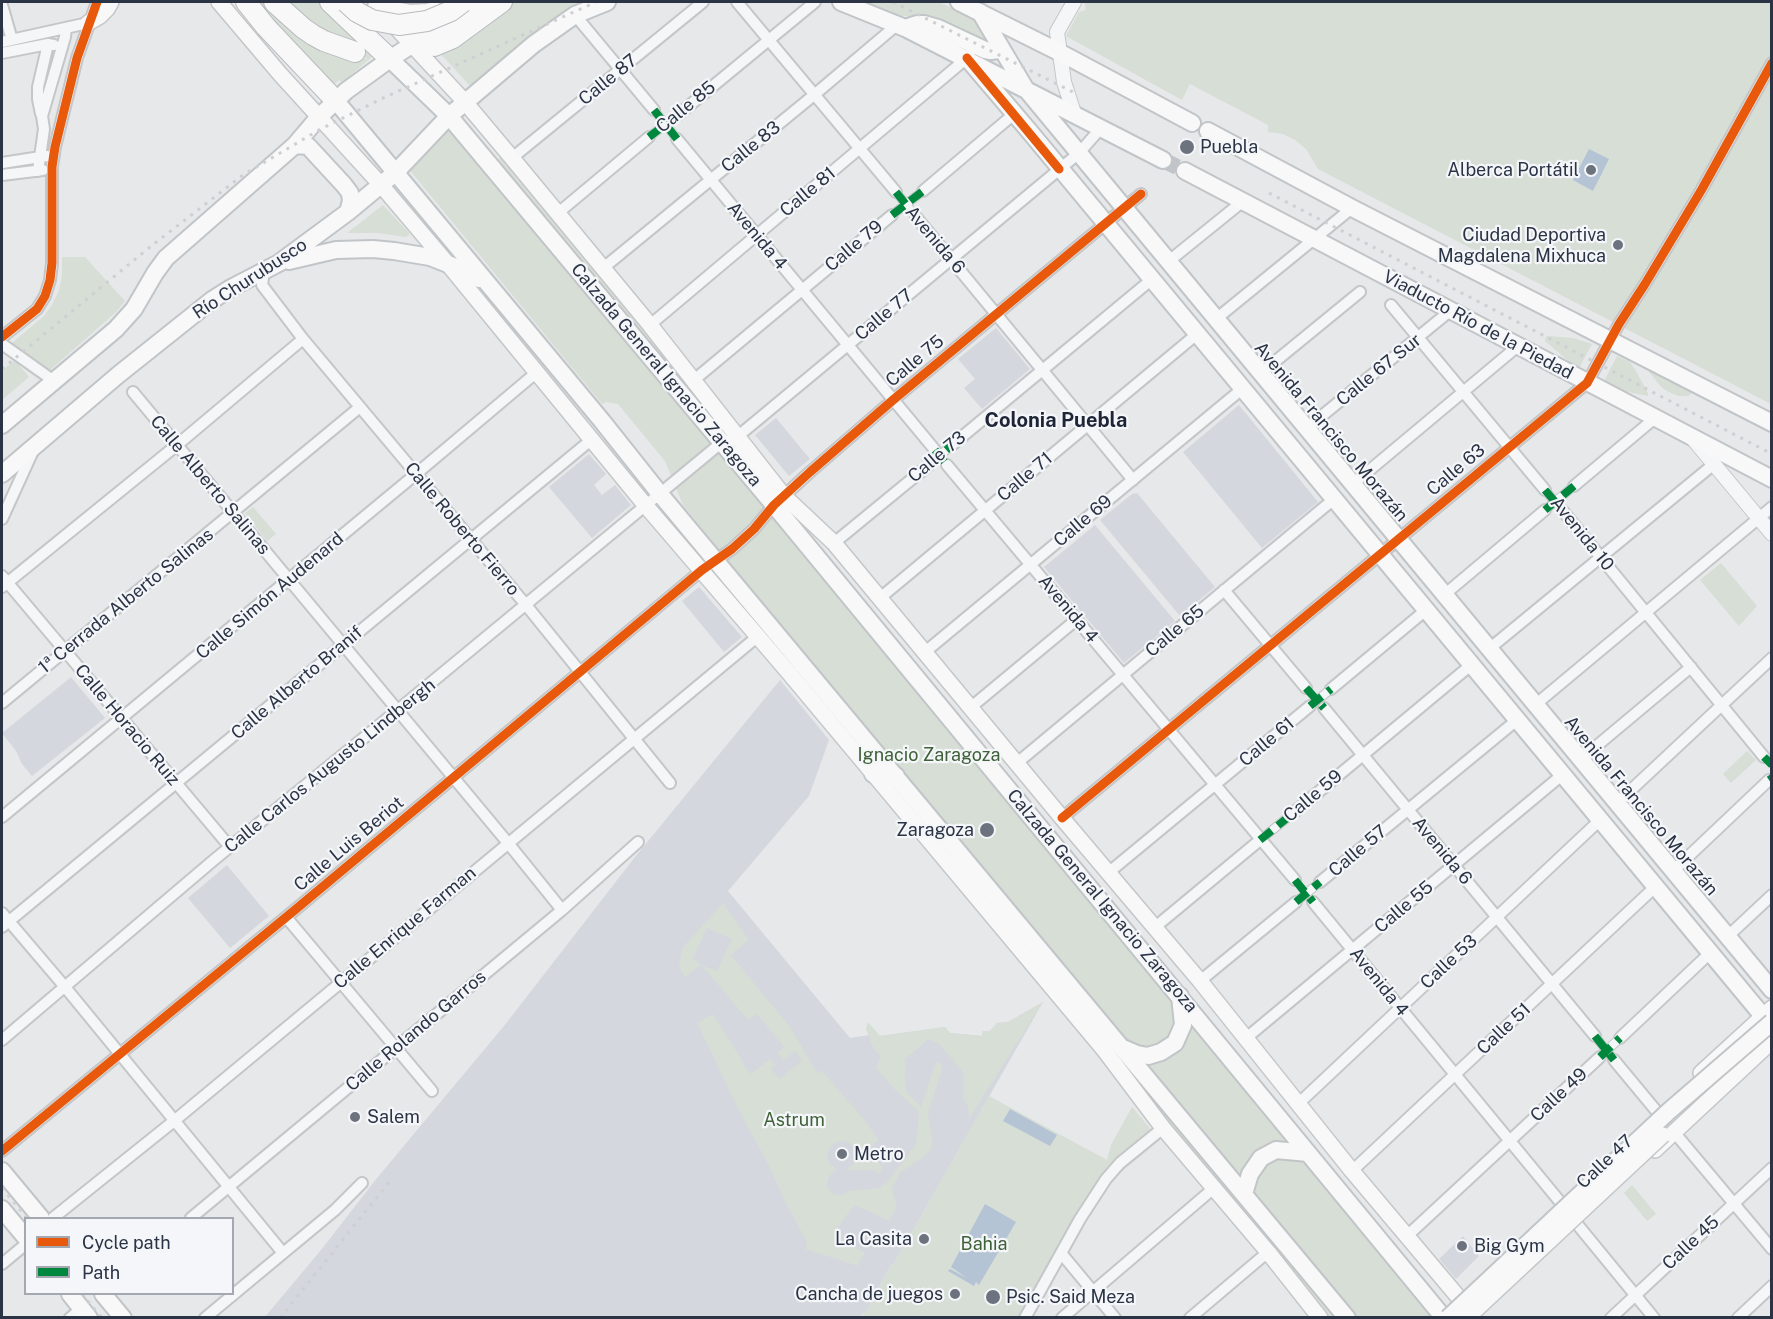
<!DOCTYPE html>
<html>
<head>
<meta charset="utf-8">
<style>
  body { margin:0 }
  #map { position:relative; width:1773px; height:1319px; overflow:hidden; background:#e6e8ea; font-family:"Public Sans",sans-serif }
  canvas { display:block }
  .frame { position:absolute; inset:0; border:3px solid #2b3445; pointer-events:none }
  .legend { position:absolute; left:24px; top:1217px; width:210px; height:78px; box-sizing:border-box; background:#f4f6f9; border:2px solid #a4a8b1; margin:0; padding:8px 10px; list-style:none; font-size:18px; color:#2b3445 }
  .legend li { display:flex; align-items:center; gap:12px; height:30px }
  .legend b { width:30px; border:2px solid #a4a8b1 }
</style>
</head>
<body>
<div id="map">
<canvas width="1773" height="1319"></canvas>
<div class="frame"></div>
<ul class="legend">
<li><b style="height:8px;background:#e8590c"></b>Cycle path</li>
<li><b style="height:8px;background:#00873e"></b>Path</li>
</ul>
</div>
<script>
const c = document.querySelector('canvas').getContext('2d');
c.lineJoin = 'round';
function fill(path, color) { c.fillStyle = color; c.fill(path, 'evenodd'); }
const shape = rows => new Path2D(rows.map(r => 'M' + r).join(''));
function strokePath(path, color, width, dash) { c.strokeStyle = color; c.lineWidth = width; c.lineCap = dash ? 'butt' : 'round'; c.setLineDash(dash || []); c.stroke(path); }
function write(font, color, halo, rows, align = 'center') {
  c.font = font + ' "Public Sans",sans-serif'; c.lineWidth = 4.5; c.setLineDash([]); c.textBaseline = 'middle'; c.strokeStyle = halo; c.fillStyle = color; for (const [text, x, y, turn = 0] of rows) {
    c.save(); c.translate(x, y); c.rotate((+turn || 0) * Math.PI / 180); c.textAlign = isNaN(turn) ? turn : align; if (halo) c.strokeText(text, 0, 0); c.fillText(text, 0, 0); c.restore();
  }
}
fill(shape([
  [996,328,1030,369,982,409,964,388,975,379,958,359],
  [1239,405,1318,502,1262,548,1183,452],
  [776,418,810,459,789,476,755,435],
  [589,454,606,474,594,485,602,495,615,485,631,505,592,538,549,487],
  [1137,493,1215,587,1180,616,1100,520,1132,494],
  [1095,525,1175,621,1124,663,1044,567],
  [699,587,742,637,724,652,682,601],
  [71,677,105,718,32,776,22,764,16,751,2,733],
  [780,680,829,740,809,796,728,891,850,1038,877,1034,880,1036,945,1027,950,1033,982,1036,983,1031,990,1031,997,1023,1008,1022,1043,1002,893,1265,891,1264,865,1314,863,1313,860,1317,264,1318,321,1250,377,1178,504,1026,635,857],
  [227,865,269,916,230,948,188,898],
  [1463,1236,1479,1256,1456,1279,1439,1259]
]), '#d4d7dd');
fill(shape([
  [259,2,265,2,355,57,367,59,354,44,317,28,284,2,320,2,375,54,342,83,339,80,332,86,283,32],
  [511,2,583,2,561,16,472,88,438,51],
  [858,2,939,2,976,20,988,37,985,43,914,16,898,16],
  [1084,2,1771,2,1771,404,1318,169,1306,149,1295,140,1283,134,1268,132,1268,125,1190,84,1182,100,1066,36,1079,12,1086,10],
  [449,127,703,422,702,433,724,457,746,476,776,522,887,652,1437,1318,1356,1317,896,769,683,505,665,461,618,404,606,402,602,404,408,168],
  [501,157,720,424,716,427,497,161],
  [383,205,409,233,409,235,406,237,378,233,347,233],
  [62,257,85,257,125,301,116,312,49,371,12,343,44,316,52,305,59,290,62,276],
  [1547,336,1573,338,1592,344,1579,368,1572,364,1545,341,1545,339],
  [1617,356,1630,362,1637,373,1648,393,1648,396,1623,391,1604,381],
  [15,360,29,377,2,400,2,371],
  [1646,368,1692,393,1688,396,1679,396,1671,393,1662,388],
  [253,507,276,534,267,541,245,513],
  [1721,563,1757,606,1739,626,1700,580],
  [1747,751,1756,760,1731,783,1723,774],
  [723,903,749,940,731,955,790,1027,817,1073,821,1070,863,1118,879,1140,868,1149,883,1168,878,1174,874,1170,845,1170,853,1164,856,1160,855,1151,853,1146,845,1141,840,1141,832,1145,827,1153,829,1163,837,1169,829,1176,827,1184,828,1188,833,1194,841,1195,848,1191,879,1188,888,1181,916,1144,919,1112,895,1090,876,1068,881,1056,875,1051,871,1043,866,1029,868,1022,880,1036,945,1027,950,1033,982,1036,983,1031,990,1031,997,1023,1008,1022,1043,1002,969,1119,968,1107,963,1098,963,1072,940,1045,929,1039,905,1059,906,1066,905,1074,906,1091,921,1107,936,1061,943,1065,928,1115,932,1136,932,1148,922,1158,900,1173,892,1188,897,1208,889,1221,855,1205,843,1220,834,1235,866,1254,861,1258,858,1266,805,1249,807,1242,786,1204,769,1166,738,1109,697,1023,713,1014,742,1060,743,1065,751,1074,770,1059,776,1065,771,1069,780,1079,802,1060,795,1051,784,1060,777,1053,784,1047,757,1014,748,1020,701,965,717,971,732,939,707,928,693,959,701,965,685,977,679,967,682,948],
  [1076,1003,1338,1317,1327,1317,1185,1144],
  [989,1096,1107,1160,1111,1145,1132,1107,1160,1140,1115,1177,1096,1182,1022,1317,861,1318,863,1313,865,1314,891,1264,893,1265],
  [1632,1185,1656,1214,1647,1221,1624,1193]
]), '#d6ded6');
fill(shape([
  [1589,149,1609,159,1593,191,1573,180],
  [1010,1109,1057,1135,1050,1146,1003,1121],
  [985,1204,1016,1222,979,1285,976,1282,974,1286,948,1271,950,1269,967,1278,951,1267]
]), '#b4c4d5');
strokePath(shape([
  [1163,160,1185,171]
]), '#c1c4c9', 16, [16, 8]);
const pedestrian = shape([
  [654,110,677,139],
  [649,137,679,114],
  [896,192,916,217],
  [892,215,923,191],
  [929,465,952,445],
  [1545,490,1562,510],
  [1545,510,1574,486],
  [1310,706,1331,689],
  [1260,840,1292,814],
  [1296,902,1320,882],
  [1595,1036,1614,1060],
  [1603,1054,1620,1038]
]);
const minor = shape([
  [737,2,896,192],
  [2,5,12,40],
  [575,15,654,110],
  [2,42,88,23],
  [2,53,48,44,54,45],
  [41,114,38,99,38,87,48,44],
  [679,114,815,2],
  [677,139,935,450],
  [512,158,703,2],
  [2,163,47,156],
  [38,171,44,129,42,116,65,37,66,28],
  [2,175,43,170],
  [923,191,1014,114],
  [558,213,649,137],
  [916,217,1133,480],
  [1169,261,1242,202],
  [602,269,814,95,898,24],
  [264,271,262,285,303,339,526,605,670,783],
  [1391,305,1545,490],
  [1216,319,1352,208],
  [650,325,967,58],
  [2,337,37,309,45,296,50,280,52,263,52,167,55,147,77,58,97,2],
  [2,344,54,381],
  [1261,373,1360,292],
  [694,380,892,215],
  [133,392,508,843,562,910],
  [1307,428,1450,311],
  [952,445,1151,280],
  [947,465,1295,880],
  [1353,484,1518,346],
  [1574,486,1655,418],
  [1562,510,1764,757],
  [2,519,33,451],
  [834,543,929,465],
  [2,576,230,847],
  [2,587,177,445,303,339],
  [1224,590,1306,688],
  [1444,595,1545,510],
  [880,598,1197,334],
  [1489,649,1714,464],
  [925,652,1242,389],
  [1331,689,1426,610],
  [2,703,360,407],
  [1535,705,1772,507],
  [970,708,1076,620],
  [1324,708,1595,1036],
  [1581,759,1691,667],
  [1017,763,1334,499],
  [1617,803,1772,658],
  [1292,814,1471,665],
  [2,817,416,474,537,372],
  [1062,818,1587,383,1619,324,1645,284,1702,189,1772,63],
  [1673,871,1769,780],
  [1108,873,1310,706],
  [1320,882,1517,720],
  [1313,902,1561,1203],
  [2,913,65,987,283,1253],
  [286,917,432,1091],
  [2,927,591,440],
  [1154,928,1260,840],
  [1727,937,1772,895],
  [1200,981,1296,902],
  [1620,1038,1710,953],
  [1245,1039,1562,775],
  [2,1040,215,859,398,710,709,453,722,442,737,438,743,432,1079,153,1101,128],
  [1614,1060,1658,1113],
  [1298,1104,1600,820],
  [1674,1132,1772,1249],
  [2,1151,296,909,702,570,732,549,754,529,774,505,810,472,893,400,1141,194],
  [1352,1171,1655,887],
  [53,1218,174,1121,757,637],
  [191,1218,562,910,638,842],
  [1577,1224,1654,1318],
  [1407,1236,1600,1057],
  [1061,1253,1115,1318],
  [2,1264,26,1244],
  [70,1318,82,1308],
  [205,1318,335,1210,362,1183],
  [1025,1318,1080,1219,1106,1179,1120,1163,1163,1128],
  [1062,1318,1214,1188],
  [1190,1318,1268,1252],
  [1611,1318,1772,1168],
  [1738,1318,1772,1286]
]);
const tertiary = shape([
  [1074,113,1064,82,1057,32,1074,2],
  [1693,439,1772,534]
]);
const secondary = shape([
  [219,2,280,74,381,185,447,263,646,506,790,674,1105,1051,1163,1128,1268,1252,1320,1318],
  [390,21,465,102,512,158,650,325,784,496,834,543,1062,818,1200,981,1352,1171,1470,1311],
  [88,23,100,16,107,9,111,2],
  [1701,1073,1772,1008],
  [1655,1150,1772,1041]
]);
const primary = shape([
  [841,2,905,28,1163,160],
  [959,2,1059,52,1192,123],
  [376,7,410,13,428,12,435,10],
  [980,12,1025,88,1772,990],
  [905,28,917,24,924,24,938,28,985,50,991,51,998,50,1000,48],
  [967,58,1030,132,1772,1027],
  [390,59,449,116,774,505,1444,1318],
  [336,101,602,421,660,494,1347,1318],
  [1208,131,1352,208,1772,423],
  [295,145,308,146,344,185,350,193,351,201,348,212],
  [1185,171,1772,479],
  [289,261,336,250,373,249,394,251,430,257,458,268,479,279],
  [2,425,116,329,134,309,155,273,166,258,295,145,318,118,346,91,390,59,422,38,444,29,459,21,483,2],
  [2,474,118,375,212,300,231,288,279,263,348,212,395,173,449,116,534,44,575,15,607,2],
  [873,774,896,776],
  [1123,1048,1137,1054,1148,1056,1161,1052,1175,1043,1183,1025,1180,996],
  [2,1171,41,1218],
  [1244,1194,1250,1174,1261,1158,1276,1150,1308,1153],
  [2,1209,26,1238],
  [70,1294,89,1318],
  [103,1294,123,1318]
]);
const motorway = shape([
  [246,2,266,27,336,101],
  [274,2,303,28,313,35,324,41,355,52],
  [330,2,390,59],
  [434,46,453,38,502,2]
]);
strokePath(pedestrian, '#c4c6c8', 10);
strokePath(minor, '#c4c6c8', 14);
strokePath(tertiary, '#c4c6c8', 16);
strokePath(secondary, '#c4c6c8', 18);
strokePath(primary, '#c2c5c8', 20);
strokePath(motorway, '#b8bbbf', 22);
strokePath(pedestrian, '#f5f6f7', 8);
strokePath(minor, '#f5f6f7', 10);
strokePath(tertiary, '#f5f6f7', 14);
strokePath(secondary, '#f8f8f8', 15);
strokePath(primary, '#f8f8f8', 16);
strokePath(motorway, '#f8f8f8', 20);
strokePath(shape([
  [893,2,1073,92],
  [1269,193,1772,454],
  [2,369,150,247,243,175,319,130,381,99,596,2],
  [2,1188,27,1218],
  [82,1294,102,1318],
  [280,1318,390,1181]
]), '#cecfd2', 3, [3, 6]);
const secondaryBridge = shape([
  [1467,1318,1663,1135]
]);
const primaryBridge = shape([
  [1448,1318,1669,1111,1772,1022]
]);
const motorwayBridge = shape([
  [346,2,357,12,372,20,399,25,427,21,451,11,463,2]
]);
strokePath(secondaryBridge, '#c4c6c8', 18, []);
strokePath(primaryBridge, '#c2c5c8', 20, []);
strokePath(motorwayBridge, '#b8bbbf', 22, []);
strokePath(secondaryBridge, '#f8f8f8', 15);
strokePath(primaryBridge, '#f8f8f8', 16);
strokePath(motorwayBridge, '#f8f8f8', 20);
strokePath(shape([
  [654,110,677,139],
  [649,137,679,114],
  [896,192,916,217],
  [892,215,923,191],
  [935,450,947,465],
  [929,465,952,445],
  [1545,490,1562,510],
  [1545,510,1574,486],
  [1306,688,1324,708],
  [1310,706,1331,689],
  [1764,757,1772,765],
  [1769,780,1772,778],
  [1260,840,1292,814],
  [1295,880,1313,902],
  [1296,902,1320,882],
  [1595,1036,1614,1060],
  [1600,1057,1620,1038]
]), '#00873e', 8, [15, 8]);
strokePath(shape([
  [967,58,1059,169],
  [2,337,37,309,45,296,50,280,52,263,52,167,55,147,77,58,97,2],
  [1062,818,1587,383,1619,324,1645,284,1702,189,1772,63],
  [2,1151,296,909,702,570,732,549,754,529,774,505,810,472,893,400,1141,194]
]), '#e8590c', 9);
for (const [x, y, r, color] of [
  [1187,147,8,"#6c737f"],
  [1591,170,6,"#6c737f"],
  [1618,245,6,"#6c737f"],
  [987,830,8,"#6c737f"],
  [355,1117,6,"#6c737f"],
  [842,1154,6,"#6c737f"],
  [924,1239,6,"#6c737f"],
  [1462,1246,6,"#6c737f"],
  [955,1294,6,"#6c737f"],
  [993,1297,8,"#6c737f"]
]) { const dot = new Path2D(); dot.arc(x, y, r, 0, 2 * Math.PI); c.fillStyle = color; c.fill(dot); strokePath(dot, '#f4f6f9', 2); }
write('18px', '#2b3445', '#f4f6f9', [
  ["Calle 87",608,80,-39],
  ["Calle 85",686,107,-39],
  ["Calle 83",751,147,-39],
  ["Calle 81",808,192,-40],
  ["Avenida 4",757,236,50],
  ["Avenida 6",935,240,50],
  ["Calle 79",854,246,-40],
  ["Río Churubusco",250,279,-33],
  ["Calle 77",884,315,-40],
  ["Viaducto Río de la Piedad",1478,325,28],
  ["Calle 75",915,361,-40],
  ["Calle 67 Sur",1379,370,-39],
  ["Calzada General Ignacio Zaragoza",666,375,50],
  ["Avenida Francisco Morazán",1331,432,50],
  ["Calle 73",937,457,-40],
  ["Calle 63",1456,470,-40],
  ["Calle 71",1025,477,-40],
  ["Calle Alberto Salinas",210,485,50],
  ["Calle 69",1083,521,-40],
  ["Calle Roberto Fierro",462,529,50],
  ["Avenida 10",1582,534,51],
  ["Calle Simón Audenard",270,596,-40],
  ["1ª Cerrada Alberto Salinas",126,601,-39],
  ["Avenida 4",1068,609,50],
  ["Calle 65",1175,631,-40],
  ["Calle Alberto Branif",297,683,-40],
  ["Calle Horacio Ruiz",127,725,50],
  ["Calle 61",1267,742,-40],
  ["Calle Carlos Augusto Lindbergh",330,766,-39],
  ["Calle 59",1313,796,-40],
  ["Avenida Francisco Morazán",1641,806,50],
  ["Calle Luis Beriot",349,844,-40],
  ["Calle 57",1358,851,-40],
  ["Avenida 6",1442,851,50],
  ["Calzada General Ignacio Zaragoza",1102,901,50],
  ["Calle 55",1404,907,-40],
  ["Calle Enrique Farman",405,928,-40],
  ["Calle 53",1449,962,-43],
  ["Avenida 4",1379,982,51],
  ["Calle 51",1504,1029,-43],
  ["Calle Rolando Garros",416,1031,-40],
  ["Calle 49",1559,1095,-43],
  ["Calle 47",1605,1162,-43],
  ["Calle 45",1691,1243,-43]
]);
write('18px', '#2b3445', '#f4f6f9', [
  ["Puebla",1200,147],
  ["Alberca Portátil",1579,170,"right"],
  ["Ciudad Deportiva",1606,235,"right"],
  ["Magdalena Mixhuca",1606,256,"right"],
  ["Zaragoza",974,830,"right"],
  ["Salem",367,1117],
  ["Metro",854,1154],
  ["La Casita",912,1239,"right"],
  ["Big Gym",1474,1246],
  ["Cancha de juegos",943,1294,"right"],
  ["Psic. Said Meza",1006,1297]
], 'left');
write('18px', '#3f6138', '#f4f6f9', [
  ["Ignacio Zaragoza",929,755],
  ["Astrum",794,1120],
  ["Bahia",984,1244]
]);
write('bold 20px', '#1d2536', '#f4f6f9', [
  ["Colonia Puebla",1056,421]
]);
</script>
</body>
</html>
